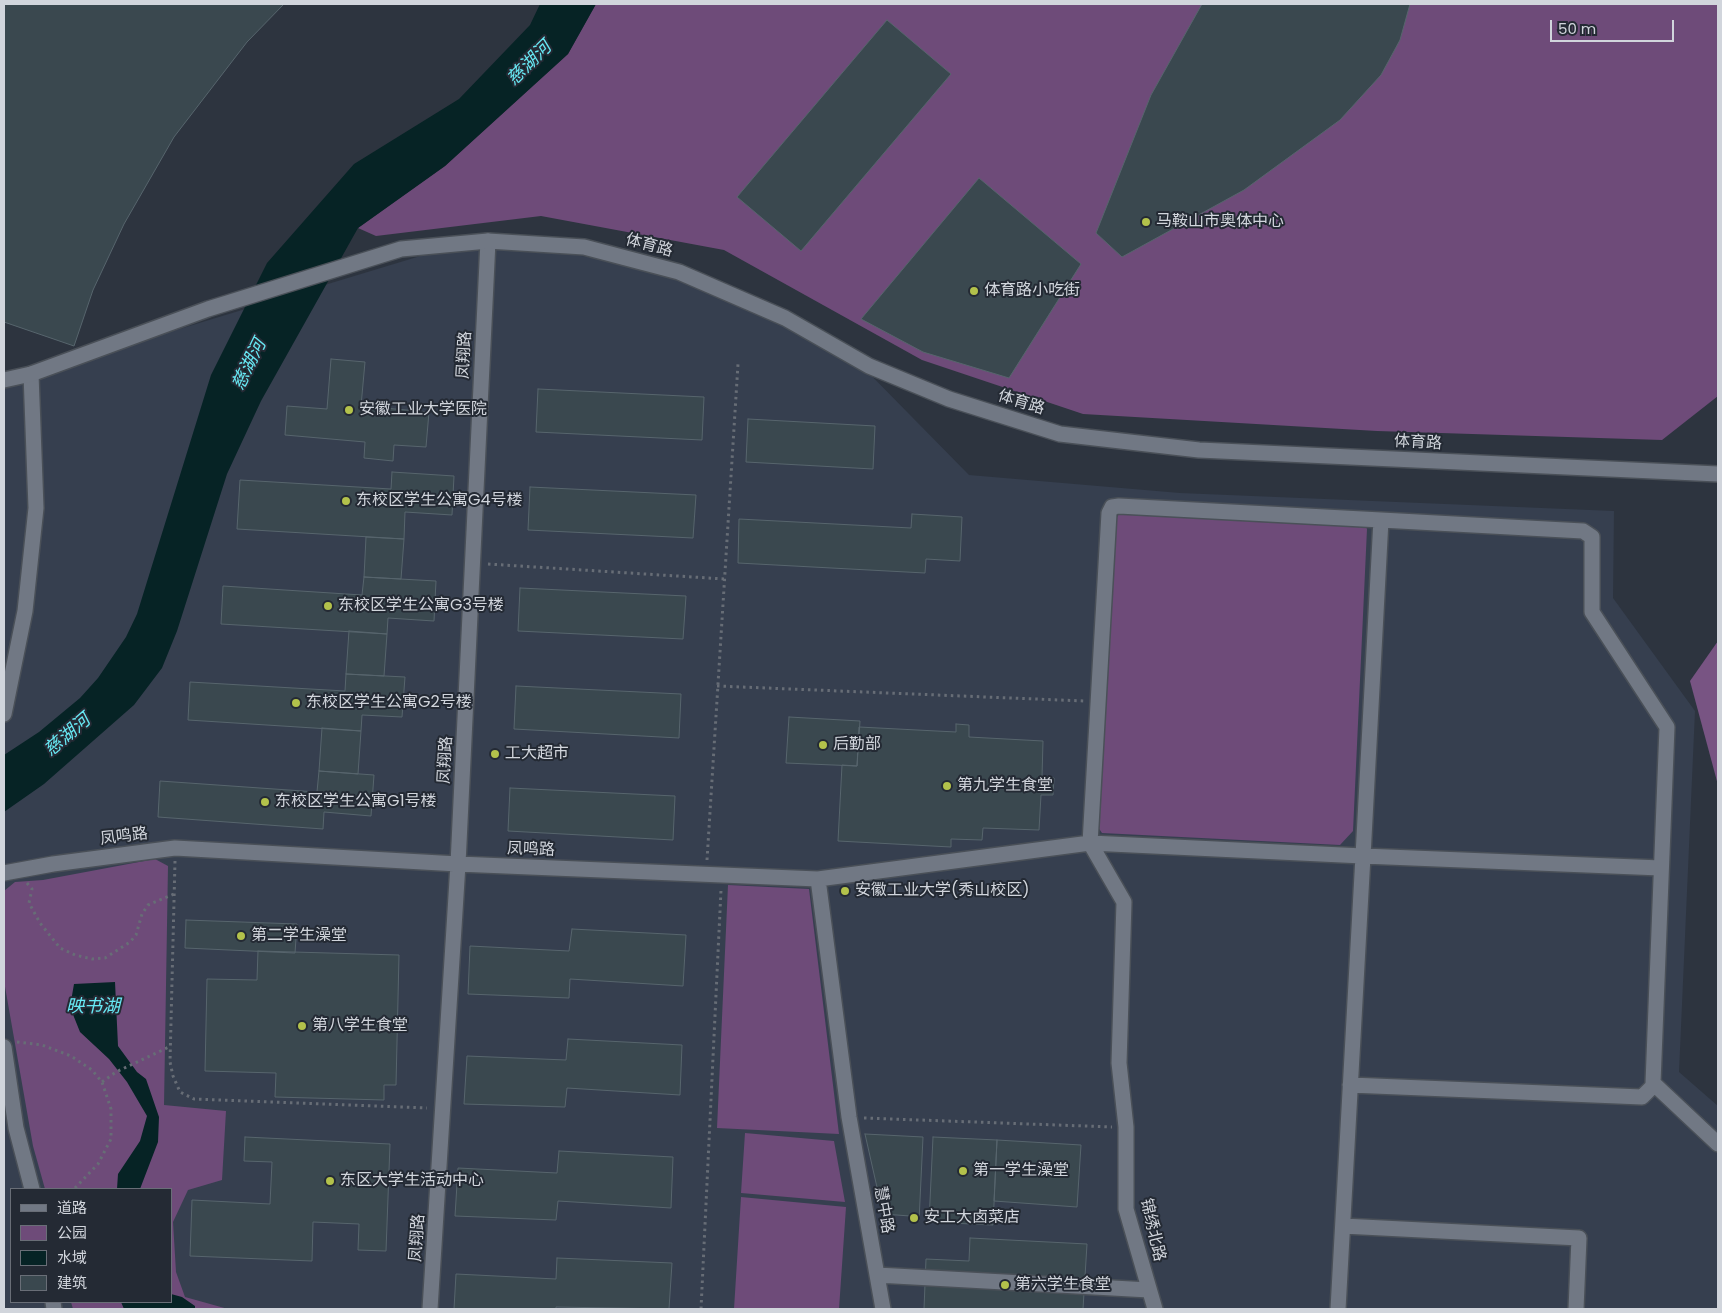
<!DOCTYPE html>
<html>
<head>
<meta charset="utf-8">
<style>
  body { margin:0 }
  #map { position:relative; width:1722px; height:1313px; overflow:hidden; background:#2d343f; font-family:Poppins,"Noto Sans SC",sans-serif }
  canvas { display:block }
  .frame { position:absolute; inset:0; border:5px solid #d1d5dc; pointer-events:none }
  .legend { position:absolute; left:10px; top:1188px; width:162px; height:115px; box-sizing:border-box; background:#242a34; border:1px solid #696e77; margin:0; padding:6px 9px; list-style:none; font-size:15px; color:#d1d5dc }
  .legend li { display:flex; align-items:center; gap:10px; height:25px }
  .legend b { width:25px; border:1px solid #696e77 }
  .scale { position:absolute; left:1550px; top:20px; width:124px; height:22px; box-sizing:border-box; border:2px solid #d1d5dc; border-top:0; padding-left:6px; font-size:15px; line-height:18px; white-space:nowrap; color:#d1d5dc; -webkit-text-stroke:4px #242a34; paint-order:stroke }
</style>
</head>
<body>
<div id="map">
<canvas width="1722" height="1313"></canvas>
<div class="frame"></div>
<ul class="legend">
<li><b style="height:6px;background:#717884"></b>道路</li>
<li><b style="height:14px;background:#6e4b79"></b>公园</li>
<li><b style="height:14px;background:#062325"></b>水域</li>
<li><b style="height:14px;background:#3a484f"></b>建筑</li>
</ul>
<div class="scale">50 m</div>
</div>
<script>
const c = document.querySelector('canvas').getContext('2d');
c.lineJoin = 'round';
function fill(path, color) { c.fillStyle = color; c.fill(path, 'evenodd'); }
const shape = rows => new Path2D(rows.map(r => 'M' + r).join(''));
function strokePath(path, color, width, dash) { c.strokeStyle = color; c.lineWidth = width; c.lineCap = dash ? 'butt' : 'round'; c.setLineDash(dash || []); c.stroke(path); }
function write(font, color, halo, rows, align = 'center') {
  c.font = font + ' Poppins,"Noto Sans SC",sans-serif'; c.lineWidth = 4; c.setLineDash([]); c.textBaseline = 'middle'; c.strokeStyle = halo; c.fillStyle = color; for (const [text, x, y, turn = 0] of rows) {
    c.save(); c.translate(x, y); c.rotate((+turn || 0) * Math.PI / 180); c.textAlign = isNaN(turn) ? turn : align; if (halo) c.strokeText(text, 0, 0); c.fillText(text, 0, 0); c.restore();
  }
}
fill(shape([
  [527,247,679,272,854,358,969,475,1180,493,1614,511,1613,598,1695,711,1679,1072,1718,1106,1718,1309,4,1309,4,377,31,374,427,254],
  [11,1189,171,1189,171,1302,11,1302]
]), '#363f4f');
fill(shape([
  [596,4,1718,4,1718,396,1662,440,1377,431,1083,414,922,360,724,250,541,216,376,236,358,228,445,166,568,54],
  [1120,512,1365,525,1367,529,1353,831,1340,845,1102,833,1098,827,1116,519],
  [155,859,168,866,164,1105,226,1111,222,1180,188,1190,173,1222,176,1272,185,1297,228,1309,73,1309,71,1302,171,1302,171,1189,45,1189,33,1146,4,981,4,891,15,882,43,880],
  [728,885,809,889,839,1134,717,1128],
  [745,1133,834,1141,845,1202,741,1193],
  [741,1197,846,1207,839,1309,734,1309]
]), '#6e4b79');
fill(shape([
  [1718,641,1718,785,1690,681]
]), '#785483');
fill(shape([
  [540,4,596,4,568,54,445,166,358,228,261,401,227,474,177,631,162,668,134,705,44,784,4,812,4,755,39,732,80,698,98,678,126,637,137,614,211,375,267,263,354,164,459,99,530,25],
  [115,982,118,1046,137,1072,146,1079,159,1117,158,1142,140,1189,117,1189,118,1174,140,1141,147,1116,127,1082,109,1059,80,1032,70,1007,74,984],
  [171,1294,182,1297,195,1306,195,1309,124,1309,121,1302,171,1302]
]), '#062325');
const building = shape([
  [4,4,284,4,247,42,174,137,124,224,93,290,74,346,4,322,4,4],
  [1202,4,1410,4,1400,40,1381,75,1340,120,1244,190,1122,257,1096,233,1151,95,1202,4],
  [887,20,951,74,801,251,737,197,887,20],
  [979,178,1081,264,1009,378,923,352,861,319,979,178],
  [331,359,365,362,361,406,429,412,426,447,394,445,393,461,364,458,365,442,285,435,287,406,327,409,331,359],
  [538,389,704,397,702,440,536,432,538,389],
  [748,419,875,426,873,469,746,462,748,419],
  [392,472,454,476,452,515,405,512,404,539,237,529,240,480,391,489,392,472],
  [530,487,696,495,693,538,528,530,530,487],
  [912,514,962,517,960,561,926,559,925,573,738,563,739,519,911,528,912,514],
  [366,537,404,539,401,579,364,577,366,537],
  [364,577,436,581,434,621,388,618,387,634,221,624,223,586,362,595,364,577],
  [520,588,686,596,683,639,518,631,520,588],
  [349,631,387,634,384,676,346,674,349,631],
  [346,674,405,677,402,717,362,715,361,731,188,720,190,682,345,691,346,674],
  [516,686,681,694,679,738,514,729,516,686],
  [789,717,860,721,857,766,786,763,789,717],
  [956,724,969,725,969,737,1043,741,1042,777,1054,778,1053,795,1041,795,1039,830,983,828,982,840,951,839,951,847,838,841,842,765,857,766,859,727,956,732,956,724],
  [322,728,361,731,358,774,319,771,322,728],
  [319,771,374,775,371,816,324,812,323,829,158,817,160,781,317,792,319,771],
  [510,788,675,796,673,840,508,831,510,788],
  [186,920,297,924,295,953,185,948,186,920],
  [572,929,686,935,683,986,570,979,569,998,468,994,470,946,569,951,572,929],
  [258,951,399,955,396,1085,384,1085,384,1100,275,1097,276,1073,205,1071,207,979,257,980,258,951],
  [568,1039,682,1045,680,1095,567,1088,565,1107,464,1104,467,1056,566,1060,568,1039],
  [865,1134,923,1137,919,1221,910,1221,910,1216,883,1214,865,1134],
  [245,1137,390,1144,386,1251,358,1250,359,1224,313,1222,312,1261,190,1256,192,1200,270,1204,272,1162,244,1161,245,1137],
  [933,1137,997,1140,993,1225,929,1222,933,1137],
  [997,1140,1081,1145,1077,1207,994,1201,997,1140],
  [559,1151,673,1157,671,1208,558,1201,556,1220,455,1216,458,1168,557,1173,559,1151],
  [970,1238,1087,1244,1083,1309,924,1309,926,1259,969,1261,970,1238],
  [557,1258,672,1263,669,1309,556,1307,556,1309,454,1309,456,1274,556,1279,557,1258]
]);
fill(building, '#3a484f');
strokePath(building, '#57656d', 1);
const street = shape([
  [1381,520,1583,531,1592,537,1592,612,1667,727,1653,1083,1718,1144],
  [4,714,25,611,36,508,31,374],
  [4,873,53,864,175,848,458,864,818,879,849,1117,883,1309],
  [818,879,1090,843,1363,856,1381,520,1119,506,1112,507,1109,513,1090,843,1124,902,1119,1063,1126,1127,1126,1209,1155,1309],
  [4,1047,16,1128,32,1189],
  [1350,1085,1642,1097,1654,1085],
  [1343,1226,1579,1238,1576,1309],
  [877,1275,1149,1290],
  [53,1302,54,1309],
  [430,1309,458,864,488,241],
  [1338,1309,1363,856,1661,868]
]);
const secondary = shape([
  [4,380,31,374,208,309,401,249,488,241,584,247,679,272,785,318,869,366,949,399,1060,434,1199,450,1718,474]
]);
strokePath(street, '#4a5058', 18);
strokePath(secondary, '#4a5058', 18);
strokePath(shape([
  [488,564,724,579],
  [717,686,1084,701],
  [707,860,738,364],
  [175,861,170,1062,173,1076,180,1092,194,1099,427,1108],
  [27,883,32,889,29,903,40,923,60,948,75,955,92,959,105,958,130,942,136,935,142,914,148,905,174,894],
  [17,1042,42,1045,71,1056,92,1070,102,1082,111,1109,111,1139,98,1164,74,1189],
  [102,1082,116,1072,171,1046],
  [864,1118,1112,1127],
  [701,1309,721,890]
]), '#676d76', 3, [2.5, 4]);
strokePath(street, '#717884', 15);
strokePath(secondary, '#717884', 15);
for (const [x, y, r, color] of [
  [1146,222,5,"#b3c24b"],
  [974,291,5,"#b3c24b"],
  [349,410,5,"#b3c24b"],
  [346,501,5,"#b3c24b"],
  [328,606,5,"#b3c24b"],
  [296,703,5,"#b3c24b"],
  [823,745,5,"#b3c24b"],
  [495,754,5,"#b3c24b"],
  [947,786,5,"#b3c24b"],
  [265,802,5,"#b3c24b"],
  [845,891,5,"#b3c24b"],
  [241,936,5,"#b3c24b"],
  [302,1026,5,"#b3c24b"],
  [963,1171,5,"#b3c24b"],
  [330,1181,5,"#b3c24b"],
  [914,1218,5,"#b3c24b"],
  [1005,1285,5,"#b3c24b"]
]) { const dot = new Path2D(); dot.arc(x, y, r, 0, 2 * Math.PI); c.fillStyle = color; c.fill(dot); strokePath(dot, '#242a34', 2); }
write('16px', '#d1d5dc', '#242a34', [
  ["马鞍山市奥体中心",1156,222],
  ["体育路小吃街",984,291],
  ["安徽工业大学医院",359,410],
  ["东校区学生公寓G4号楼",356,501],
  ["东校区学生公寓G3号楼",338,606],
  ["东校区学生公寓G2号楼",306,703],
  ["后勤部",833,745],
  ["工大超市",505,754],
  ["第九学生食堂",957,786],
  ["东校区学生公寓G1号楼",275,802],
  ["安徽工业大学(秀山校区)",855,891],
  ["第二学生澡堂",251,936],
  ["第八学生食堂",312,1026],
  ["第一学生澡堂",973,1171],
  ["东区大学生活动中心",340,1181],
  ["安工大卤菜店",924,1218],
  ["第六学生食堂",1015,1285]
], 'left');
write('16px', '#d1d5dc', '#242a34', [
  ["体育路",649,246,15],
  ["凤翔路",465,355,-87],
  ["体育路",1021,403,17],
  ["体育路",1418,443,3],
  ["凤翔路",446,760,-87],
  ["凤鸣路",124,837,-7],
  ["凤鸣路",531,850,2],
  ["慧中路",883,1210,80],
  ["锦绣北路",1152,1230,77],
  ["凤翔路",418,1238,-86]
]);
write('italic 18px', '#67e9f4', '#242a34', [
  ["慈湖河",530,64,-45],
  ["慈湖河",250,365,-64],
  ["慈湖河",68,736,-41],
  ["映书湖",93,1007]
]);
</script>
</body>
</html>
